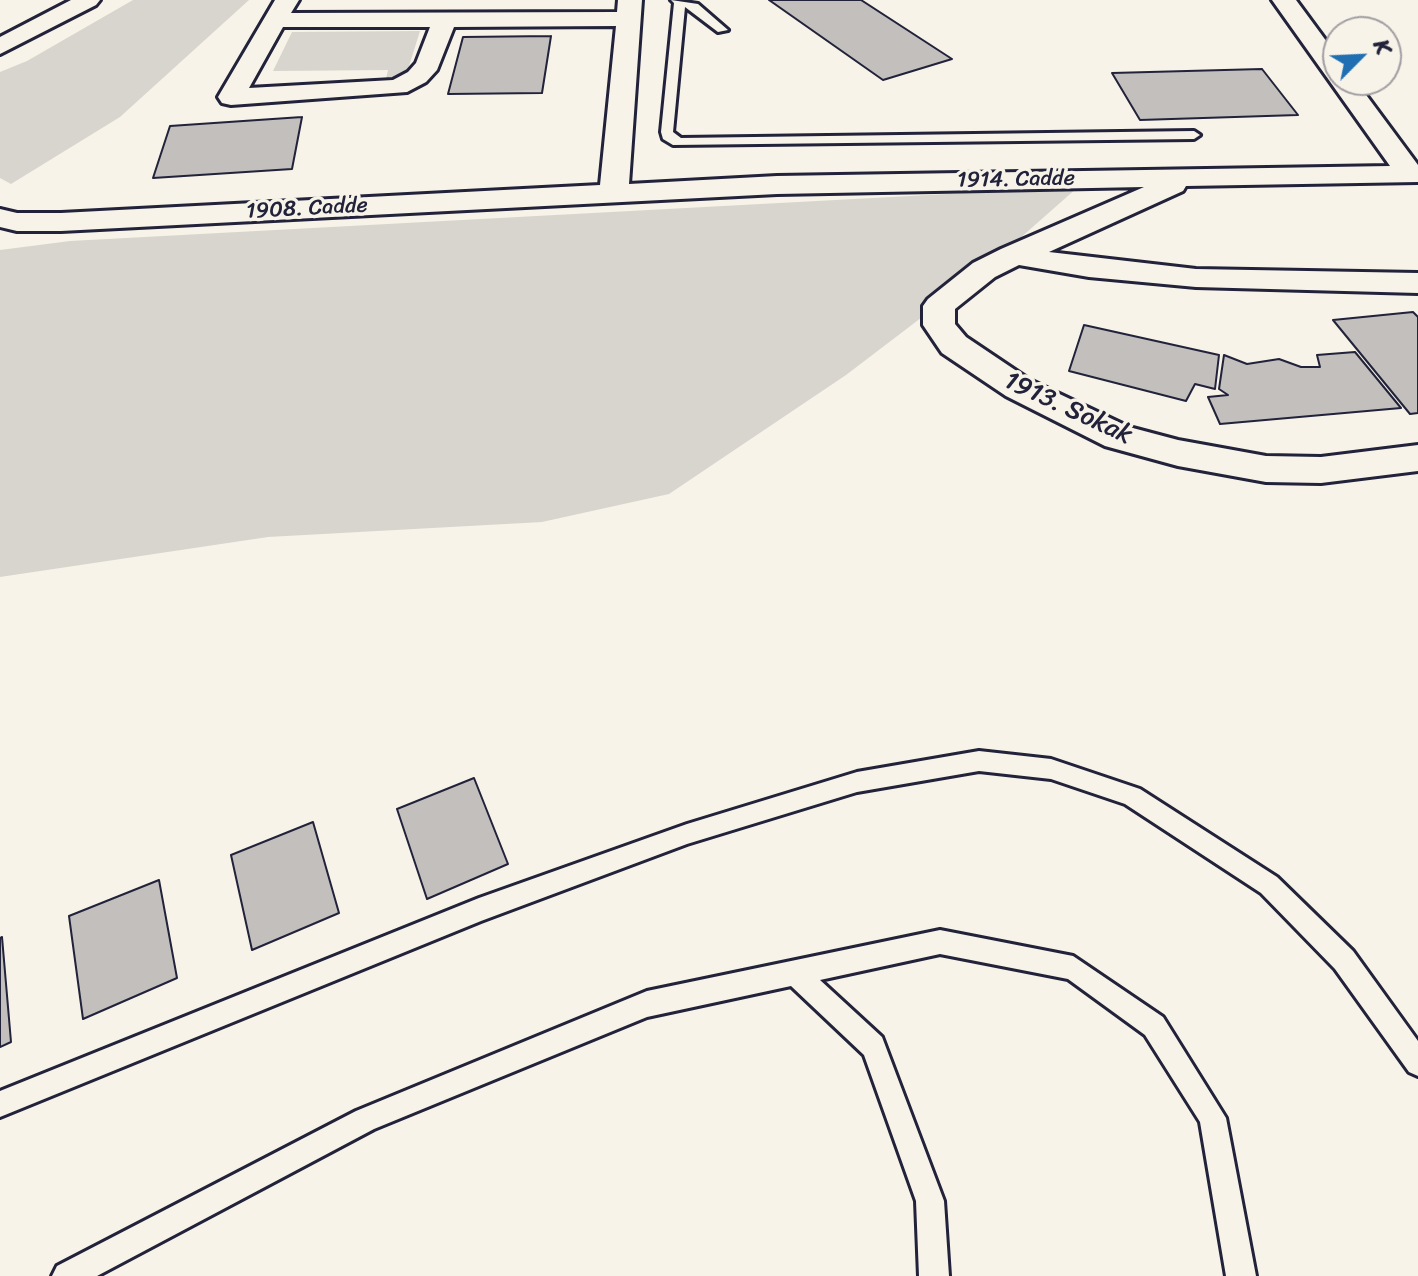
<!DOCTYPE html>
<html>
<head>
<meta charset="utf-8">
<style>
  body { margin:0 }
  #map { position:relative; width:1418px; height:1276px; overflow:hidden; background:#f7f3e8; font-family:Sriracha,sans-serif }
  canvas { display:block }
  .north { position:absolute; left:1322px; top:16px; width:80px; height:80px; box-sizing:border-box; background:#f7f3e8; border:2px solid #a29fa3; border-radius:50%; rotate:66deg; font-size:22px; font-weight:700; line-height:32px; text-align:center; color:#22223b }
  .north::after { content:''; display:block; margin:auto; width:28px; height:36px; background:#1f6fb2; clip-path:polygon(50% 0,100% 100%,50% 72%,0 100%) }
</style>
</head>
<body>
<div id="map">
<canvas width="1418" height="1276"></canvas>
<div class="north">K</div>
</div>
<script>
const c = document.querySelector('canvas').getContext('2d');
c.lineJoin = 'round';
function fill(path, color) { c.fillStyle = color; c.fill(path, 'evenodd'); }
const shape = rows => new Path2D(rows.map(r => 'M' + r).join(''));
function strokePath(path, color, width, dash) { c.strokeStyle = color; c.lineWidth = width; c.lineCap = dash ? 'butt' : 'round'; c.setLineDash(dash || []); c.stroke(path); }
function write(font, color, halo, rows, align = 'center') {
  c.font = font + ' Sriracha,sans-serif'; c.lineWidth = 7; c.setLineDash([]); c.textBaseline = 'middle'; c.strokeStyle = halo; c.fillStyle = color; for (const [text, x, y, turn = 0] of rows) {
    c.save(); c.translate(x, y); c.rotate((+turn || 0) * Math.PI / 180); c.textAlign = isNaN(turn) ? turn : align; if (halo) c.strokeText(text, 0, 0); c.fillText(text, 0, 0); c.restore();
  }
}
fill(shape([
  [133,0,249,0,120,117,11,184,0,178,0,72,27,61],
  [420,31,405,79,386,79,388,70,273,71,292,32],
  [1078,187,984,270,846,375,669,494,542,522,268,537,0,577,0,250,70,241]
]), '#d8d5cf');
const building = shape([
  [769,0,861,0,952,59,883,80,769,0],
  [551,36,542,93,448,94,463,37,551,36],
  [1262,69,1298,115,1140,120,1112,73,1262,69],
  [302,117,292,169,153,178,170,126,302,117],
  [1413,312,1418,317,1418,413,1410,414,1333,320,1413,312],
  [1084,325,1219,355,1215,389,1195,384,1186,401,1069,371,1084,325],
  [1355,352,1401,408,1220,424,1208,397,1228,395,1219,389,1224,355,1247,364,1279,359,1301,367,1320,367,1317,355,1355,352],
  [474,778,508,864,427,899,397,809,474,778],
  [313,822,339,913,252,950,231,855,313,822],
  [159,880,177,978,83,1019,69,916,159,880],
  [2,937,11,1042,0,1047,0,938,2,937]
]);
fill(building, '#c2bfbd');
strokePath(building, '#22223b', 2);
const lane = shape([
  [671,0,698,4,728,30,718,32,685,7,673,132,681,138,1194,131,1200,135,1194,139,673,145,663,139,661,132,674,3,671,0],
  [979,751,1051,759,1140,789,1277,877,1353,951,1418,1041,1418,1076,1409,1072,1335,969,1261,893,1125,804,1051,779,979,771,857,792,687,844,481,921,0,1117,0,1091,479,898,687,824,857,772,979,751],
  [940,930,1073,956,1163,1017,1226,1118,1256,1276,1226,1276,1200,1122,1145,1035,1068,979,940,954,820,980,882,1037,944,1201,949,1276,919,1276,916,1201,864,1055,791,986,647,1017,374,1129,97,1276,52,1276,57,1266,356,1111,647,991,940,930]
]);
const street = shape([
  [71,0,100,0,96,5,0,54,0,37,71,0],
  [275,0,299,0,291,13,617,12,618,0,642,0,629,184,777,176,1390,166,1272,0,1296,0,1338,57,1338,80,1355,80,1418,165,1418,182,1186,186,1183,191,1049,252,1196,269,1418,273,1418,293,1196,287,1089,277,1019,265,995,277,955,309,955,324,966,337,1030,380,1129,427,1178,440,1266,456,1321,457,1418,445,1418,471,1321,483,1266,482,1178,466,1105,446,1006,396,942,353,923,325,923,306,928,299,973,263,1001,249,1144,187,777,194,61,231,17,231,0,227,0,209,17,213,61,213,600,185,616,26,454,27,437,70,426,82,407,92,231,105,222,103,218,97,275,0],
  [283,27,430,27,416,63,408,72,393,80,249,88,283,27]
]);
strokePath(lane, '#22223b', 6);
strokePath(street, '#22223b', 6);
fill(lane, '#f7f3e8');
fill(street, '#f7f3e8');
write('22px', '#22223b', '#f7f3e8', [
  ["1914. Cadde",1016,180,-1],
  ["1908. Cadde",307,209,-3]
]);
write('26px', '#22223b', '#f7f3e8', [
  ["1913. Sokak",1068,409,25]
]);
</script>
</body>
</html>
